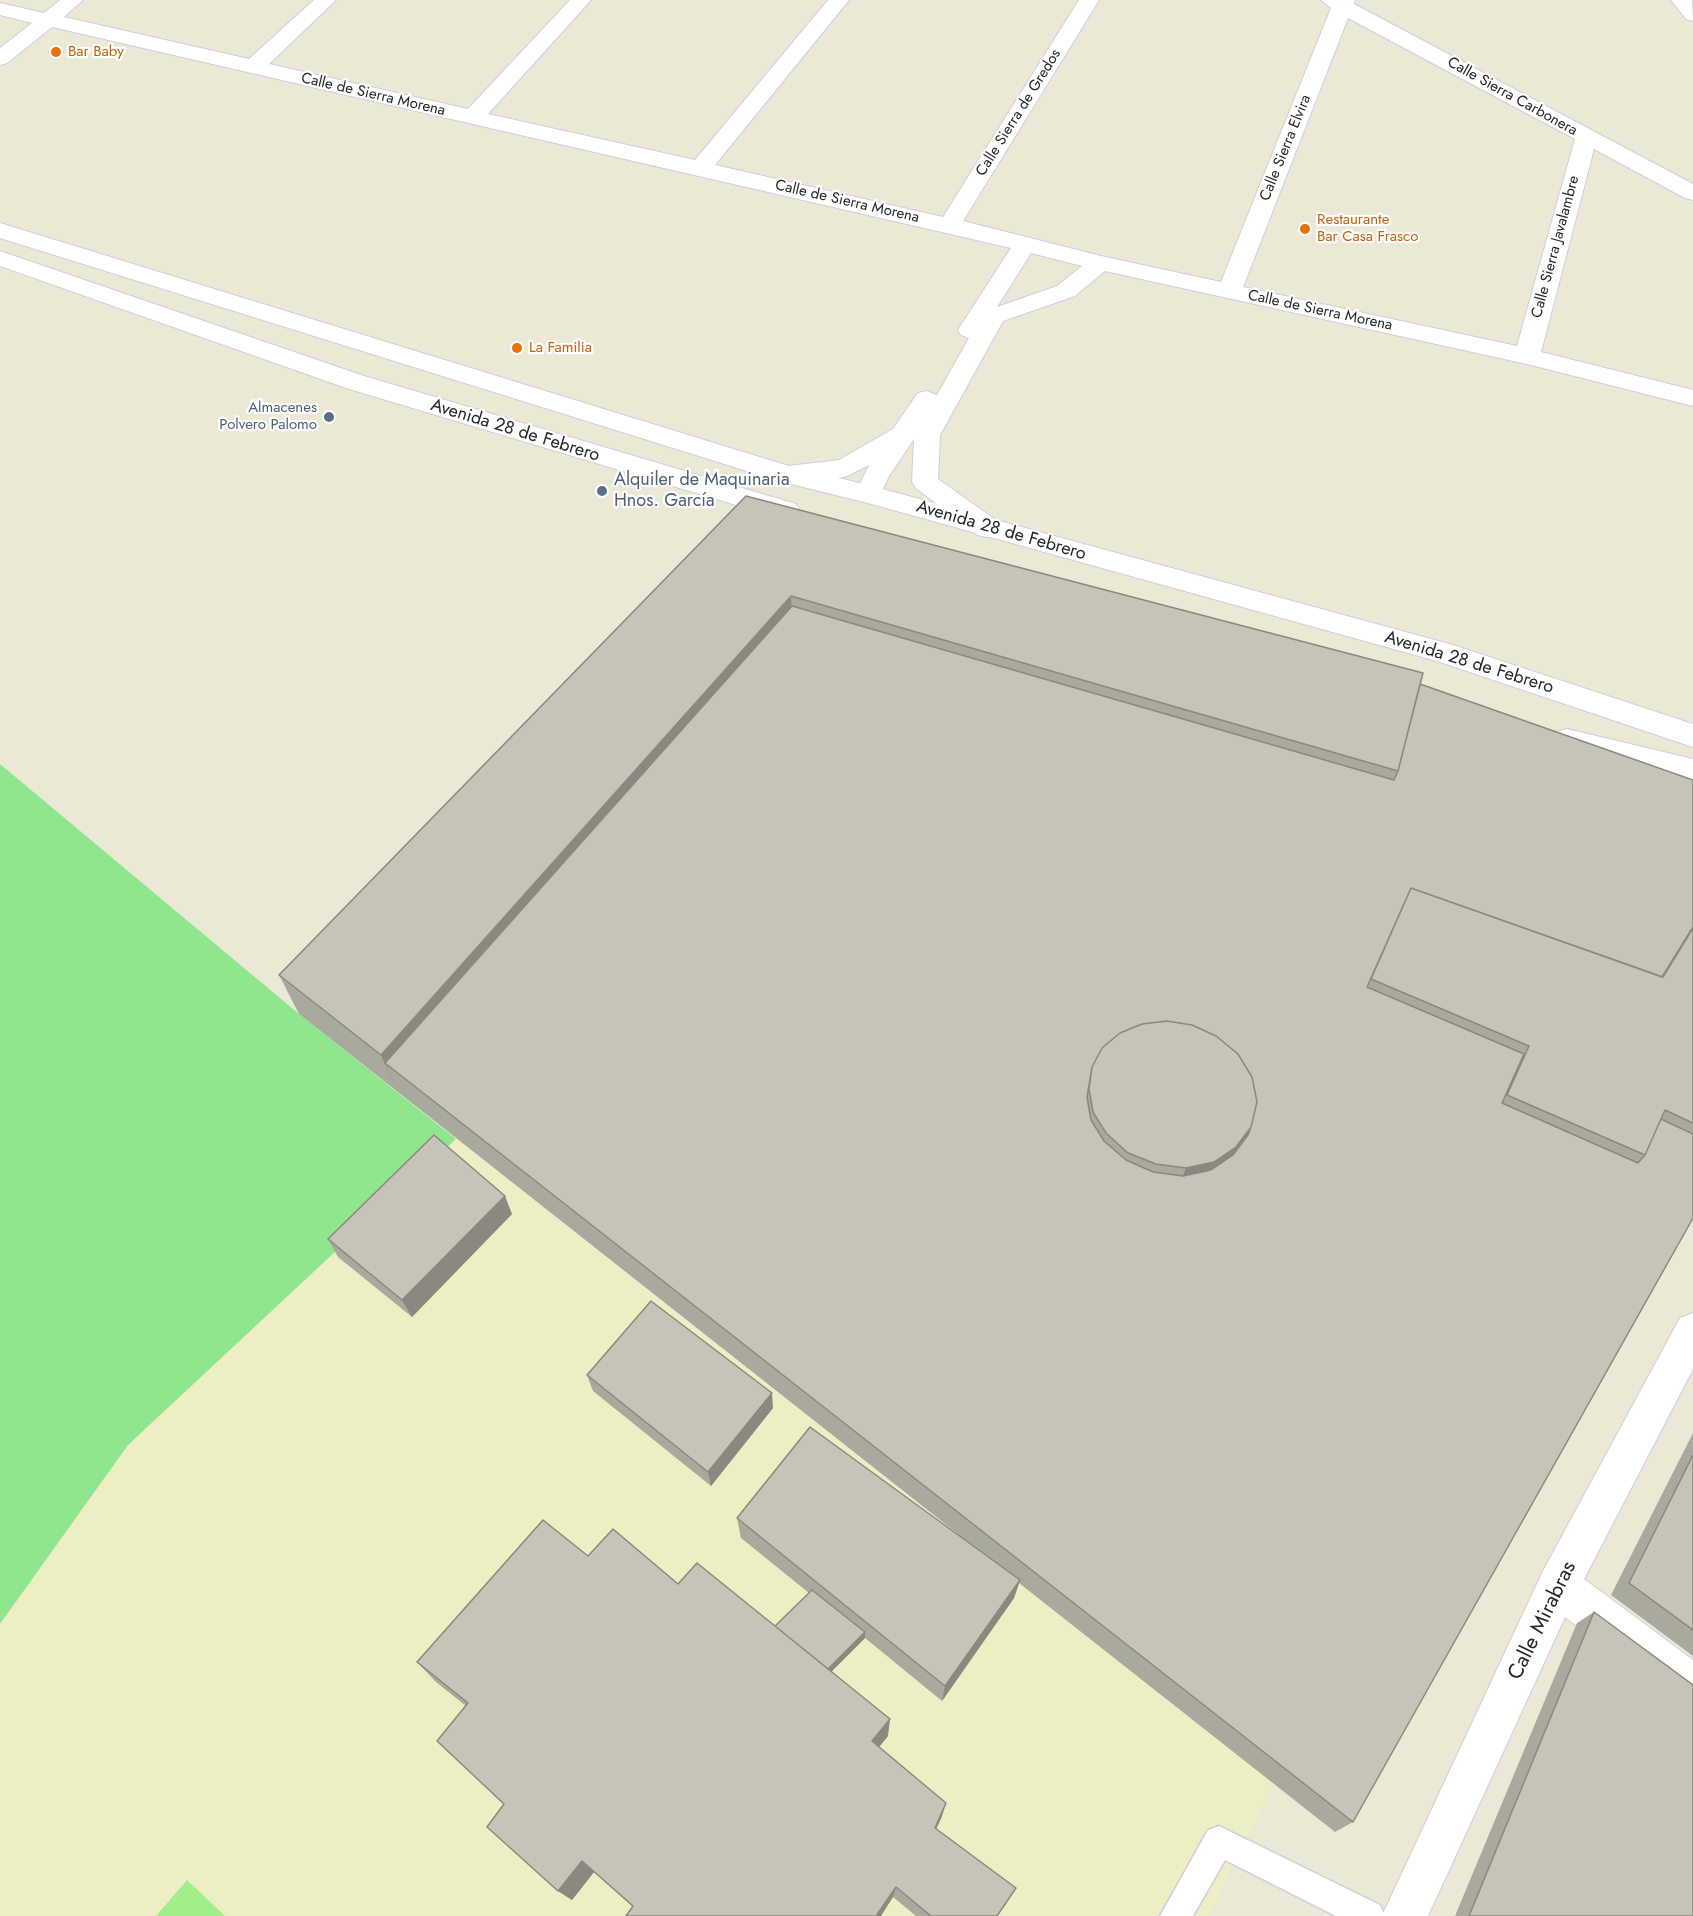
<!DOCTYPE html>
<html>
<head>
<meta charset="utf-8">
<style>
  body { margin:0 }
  canvas { display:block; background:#ebe9d6 }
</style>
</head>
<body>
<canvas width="1693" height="1916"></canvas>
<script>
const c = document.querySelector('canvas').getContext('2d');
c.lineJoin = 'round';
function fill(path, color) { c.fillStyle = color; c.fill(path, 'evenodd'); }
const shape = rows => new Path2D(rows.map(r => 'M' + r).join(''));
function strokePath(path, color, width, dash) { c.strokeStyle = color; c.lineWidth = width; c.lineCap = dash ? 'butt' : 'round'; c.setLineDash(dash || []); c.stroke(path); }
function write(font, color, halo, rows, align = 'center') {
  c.font = font + ' Jost,sans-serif'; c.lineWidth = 4.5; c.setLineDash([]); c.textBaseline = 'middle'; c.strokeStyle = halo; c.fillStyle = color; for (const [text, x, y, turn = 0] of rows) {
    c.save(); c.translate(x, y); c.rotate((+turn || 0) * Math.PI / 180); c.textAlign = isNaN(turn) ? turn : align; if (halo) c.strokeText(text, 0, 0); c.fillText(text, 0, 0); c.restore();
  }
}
fill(shape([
  [456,1139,1273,1783,1209,1914,1211,1916,0,1916,0,1624,128,1445]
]), '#eeeec4');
fill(shape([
  [0,764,299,1014,456,1139,128,1445,0,1624]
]), '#8fe68e');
fill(shape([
  [187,1880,225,1916,156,1916]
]), '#a2ee88');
const service = shape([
  [1219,1826,1380,1905,1385,1916,1336,1916,1225,1860,1193,1916,1160,1916,1208,1830,1219,1826]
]);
const minor = shape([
  [60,0,83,0,64,17,249,59,314,0,336,0,269,64,468,109,570,0,591,0,488,114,695,160,828,0,849,0,715,165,943,217,1079,0,1099,0,963,221,1101,256,1221,282,1331,8,1321,0,1355,0,1354,4,1693,184,1693,200,1685,198,1594,149,1541,352,1693,390,1693,406,1527,364,1105,271,1075,296,1003,321,940,435,938,479,997,521,1001,528,997,535,987,537,977,535,916,488,912,482,914,439,889,476,878,500,868,503,858,500,855,494,869,465,845,477,788,484,779,481,775,475,779,469,788,466,839,460,893,429,918,393,927,391,937,395,969,338,961,335,958,330,1011,248,52,27,7,63,0,65,0,48,32,23,0,15,0,3,44,13,60,0],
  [1348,18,1575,139,1517,346,1243,287,1348,18],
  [1031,253,1082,266,1057,286,997,307,1031,253],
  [1693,1313,1693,1369,1584,1579,1693,1660,1693,1707,1678,1701,1565,1617,1428,1916,1382,1916,1543,1571,1680,1318,1693,1313]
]);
const secondary = shape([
  [1671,0,1692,0,1693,21,1686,19,1671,0],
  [0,223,792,467,868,485,1453,645,1693,724,1693,747,1437,661,868,503,779,481,0,238,0,223],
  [0,251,364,376,796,504,800,511,796,518,786,520,346,388,0,266,0,251],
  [1567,729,1693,759,1693,783,1556,748,1552,740,1556,732,1567,729]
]);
strokePath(service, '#cfcce1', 3);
strokePath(minor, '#cfcce1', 2);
strokePath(secondary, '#cfcce1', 2);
fill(service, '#fff');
fill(minor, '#fff');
fill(secondary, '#fff');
fill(shape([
  [746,496,1420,684,1693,780,1693,1218,1353,1822,1335,1832,1019,1583,1014,1598,942,1701,865,1638,831,1672,888,1736,879,1747,942,1816,936,1829,997,1916,916,1916,893,1897,633,1907,594,1872,572,1900,558,1891,504,1804,466,1706,436,1682,417,1662,588,1556,678,1584,775,1626,809,1593,741,1538,737,1518,963,1538,299,1014,279,975],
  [512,1214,412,1317,338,1257,328,1239],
  [587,1375,773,1408,711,1486,593,1391],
  [1693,1433,1693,1656,1611,1595],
  [1594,1612,1693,1916,1455,1916,1577,1623]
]), '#a9a99d');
fill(shape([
  [791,596,793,641,385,1063,398,1093,381,1055],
  [1251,1127,1236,1163,1173,1203,1186,1168],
  [505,1196,512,1214,412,1317,402,1300],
  [772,1393,773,1408,711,1486,708,1472],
  [1020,1580,1014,1598,942,1701,945,1686],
  [865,1632,865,1638,821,1682,821,1677],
  [890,1719,888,1736,871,1757,872,1741],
  [946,1803,942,1816,931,1841,935,1828],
  [582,1861,594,1872,572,1900,558,1891],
  [896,1887,893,1897,881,1916,876,1916]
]), '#8a897f');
const building = shape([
  [746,496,1423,673,1398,771,791,596,381,1055,279,975,746,496],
  [792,606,1394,780,1398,771,1420,684,1693,780,1693,927,1662,977,1411,888,1367,987,1524,1054,1502,1103,1638,1163,1645,1155,1661,1119,1693,1134,1693,1218,1353,1822,385,1063,792,606],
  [1167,1021,1192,1025,1216,1036,1238,1054,1252,1077,1257,1102,1251,1127,1248,1135,1233,1155,1211,1170,1183,1176,1153,1172,1126,1160,1104,1141,1091,1120,1087,1097,1092,1067,1102,1048,1120,1033,1142,1024,1167,1021],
  [1411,888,1663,977,1693,928,1693,1123,1665,1110,1645,1155,1507,1095,1529,1046,1371,979,1411,888],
  [1167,1021,1192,1025,1216,1036,1238,1054,1252,1077,1257,1102,1251,1127,1236,1147,1214,1162,1186,1168,1156,1164,1128,1153,1106,1133,1093,1112,1089,1089,1092,1067,1102,1048,1120,1033,1142,1024,1167,1021],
  [434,1135,505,1196,402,1300,328,1239,434,1135],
  [651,1301,772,1393,708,1472,587,1375,651,1301],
  [810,1427,1020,1580,945,1686,737,1518,810,1427],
  [1693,1455,1693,1630,1629,1583,1693,1455],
  [543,1520,588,1556,613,1529,678,1584,697,1563,890,1719,872,1741,946,1803,935,1828,1016,1888,997,1916,931,1916,896,1887,876,1916,626,1916,633,1906,582,1861,558,1891,487,1827,504,1804,437,1741,468,1703,417,1662,543,1520],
  [812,1590,865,1632,828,1669,775,1626,812,1590],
  [1594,1612,1693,1685,1693,1916,1469,1916,1594,1612]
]);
fill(building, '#c5c4b6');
strokePath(building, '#8a897f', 1.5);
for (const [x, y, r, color] of [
  [56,52,6,"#e8710a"],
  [1305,229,6,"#e8710a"],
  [517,348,6,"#e8710a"],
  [329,417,6,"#5c6f8a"],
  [602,491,6,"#5c6f8a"]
]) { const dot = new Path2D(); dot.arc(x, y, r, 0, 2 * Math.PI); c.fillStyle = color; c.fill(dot); strokePath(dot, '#fff', 2); }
write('15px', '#c56008', '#fff', [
  ["Bar Baby",68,52],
  ["Restaurante",1317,220],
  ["Bar Casa Frasco",1317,237],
  ["La Familia",529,348]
], 'left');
write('15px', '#262626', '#fff', [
  ["Calle de Sierra Morena",373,95,13],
  ["Calle Sierra Carbonera",1512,97,29],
  ["Calle Sierra de Gredos",1019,113,-58],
  ["Calle Sierra Elvira",1286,148,-68],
  ["Calle de Sierra Morena",847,202,13],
  ["Calle Sierra Javalambre",1556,247,-75],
  ["Calle de Sierra Morena",1320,311,12]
]);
write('15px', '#4e5e75', '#fff', [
  ["Almacenes",317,408],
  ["Polvero Palomo",317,425]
], 'right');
write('18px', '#262626', '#fff', [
  ["Avenida 28 de Febrero",515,431,17],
  ["Avenida 28 de Febrero",1001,531,16],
  ["Avenida 28 de Febrero",1469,663,17]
]);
write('18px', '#4e5e75', '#fff', [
  ["Alquiler de Maquinaria",614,481],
  ["Hnos. García",614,502]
], 'left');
write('21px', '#262626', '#fff', [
  ["Calle Mirabras",1543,1621,-64]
]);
</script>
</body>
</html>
